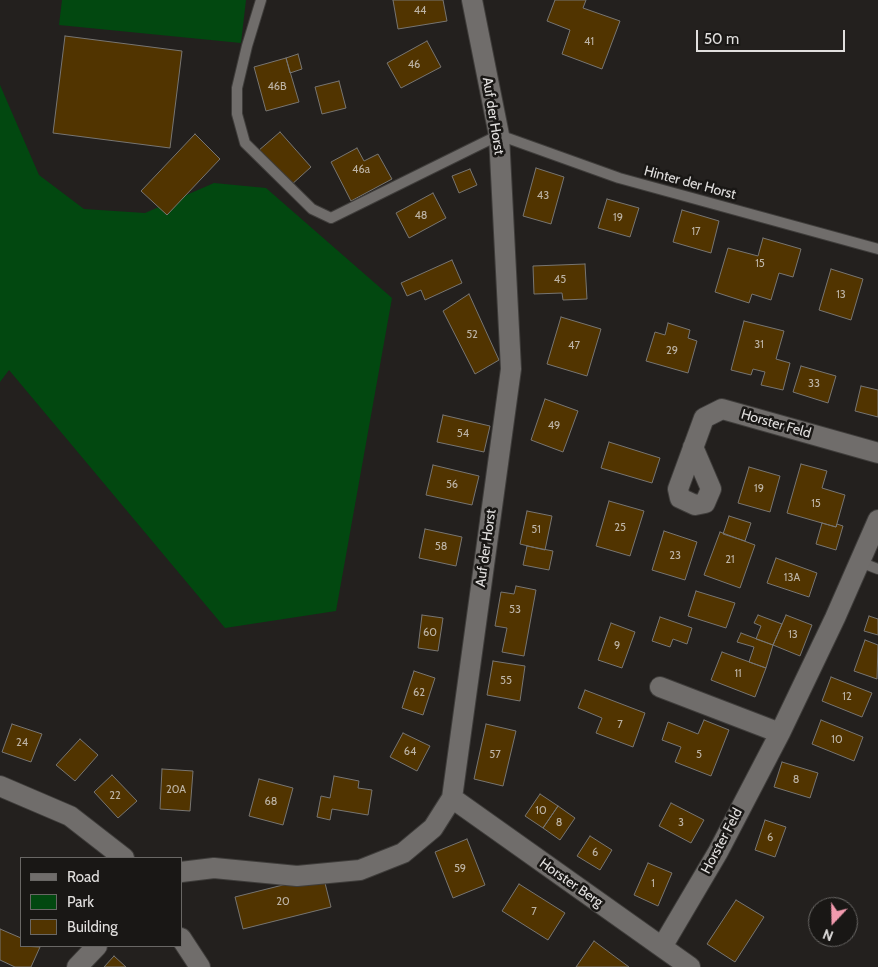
<!DOCTYPE html>
<html>
<head>
<meta charset="utf-8">
<style>
  body { margin:0 }
  #map { position:relative; width:878px; height:967px; overflow:hidden; background:#23201e; font-family:Cabin,sans-serif }
  canvas { display:block }
  .legend { position:absolute; left:20px; top:857px; width:162px; height:90px; box-sizing:border-box; background:#191715; border:1px solid #696765; margin:0; padding:6px 9px; list-style:none; font-size:15px; color:#e1dfde }
  .legend li { display:flex; align-items:center; gap:10px; height:25px }
  .legend b { width:25px; border:1px solid #696765 }
  .north { position:absolute; left:808px; top:897px; width:50px; height:50px; box-sizing:border-box; background:#191715; border:1px solid #696765; border-radius:50%; rotate:201deg; font-size:14px; font-weight:700; line-height:20px; text-align:center; color:#e1dfde }
  .north::after { content:''; display:block; margin:auto; width:18px; height:22px; background:#f29aae; clip-path:polygon(50% 0,100% 100%,50% 72%,0 100%) }
  .scale { position:absolute; left:696px; top:30px; width:149px; height:22px; box-sizing:border-box; border:2px solid #e1dfde; border-top:0; padding-left:6px; font-size:15px; line-height:18px; white-space:nowrap; color:#e1dfde; -webkit-text-stroke:4px #191715; paint-order:stroke }
</style>
</head>
<body>
<div id="map">
<canvas width="878" height="967"></canvas>
<ul class="legend">
<li><b style="height:6px;background:#706d6b"></b>Road</li>
<li><b style="height:14px;background:#024810"></b>Park</li>
<li><b style="height:14px;background:#513400"></b>Building</li>
</ul>
<div class="north">N</div>
<div class="scale">50 m</div>
</div>
<script>
const c = document.querySelector('canvas').getContext('2d');
c.lineJoin = 'round';
function fill(path, color) { c.fillStyle = color; c.fill(path, 'evenodd'); }
const shape = rows => new Path2D(rows.map(r => 'M' + r).join(''));
function strokePath(path, color, width, dash) { c.strokeStyle = color; c.lineWidth = width; c.lineCap = dash ? 'butt' : 'round'; c.setLineDash(dash || []); c.stroke(path); }
function write(font, color, halo, rows, align = 'center') {
  c.font = font + ' Cabin,sans-serif'; c.lineWidth = 5; c.setLineDash([]); c.textBaseline = 'middle'; c.strokeStyle = halo; c.fillStyle = color; for (const [text, x, y, turn = 0] of rows) {
    c.save(); c.translate(x, y); c.rotate((+turn || 0) * Math.PI / 180); c.textAlign = isNaN(turn) ? turn : align; if (halo) c.strokeText(text, 0, 0); c.fillText(text, 0, 0); c.restore();
  }
}
fill(shape([
  [62,0,246,0,241,43,59,25],
  [0,85,39,175,84,209,145,213,214,183,266,188,392,298,336,611,225,628,9,370,0,382]
]), '#024810');
const building = shape([
  [393,0,443,0,447,21,398,29,393,0],
  [555,0,586,0,583,8,620,21,602,69,562,54,570,30,547,21,555,0],
  [65,36,182,51,170,148,53,133,65,36],
  [427,41,441,67,401,88,387,63,427,41],
  [298,54,302,69,290,73,286,58,298,54],
  [286,58,299,102,266,111,254,67,286,58],
  [339,81,346,108,322,114,315,87,339,81],
  [280,132,311,167,290,186,258,151,280,132],
  [195,134,220,159,167,215,141,191,195,134],
  [357,148,364,161,378,154,392,179,351,201,331,162,357,148],
  [536,168,564,177,551,224,523,216,536,168],
  [470,169,477,185,459,193,452,176,470,169],
  [433,193,446,218,409,238,396,213,433,193],
  [607,199,639,208,630,237,598,228,607,199],
  [682,210,719,221,711,253,673,242,682,210],
  [763,238,801,249,793,277,779,273,771,300,752,294,749,303,715,292,728,248,758,256,763,238],
  [452,260,462,283,425,300,421,290,407,296,401,283,452,260],
  [585,264,587,299,563,300,562,293,534,294,533,266,585,264],
  [831,269,863,279,851,320,819,310,831,269],
  [469,294,499,360,475,374,443,311,469,294],
  [561,317,601,329,587,376,547,364,561,317],
  [744,321,784,331,776,359,790,363,783,390,761,385,765,372,753,369,751,375,731,370,744,321],
  [668,323,690,330,688,338,697,341,688,373,646,361,655,332,665,335,668,323],
  [801,366,836,376,828,403,793,392,801,366],
  [861,386,878,390,878,417,855,411,861,386],
  [545,399,578,411,563,452,531,440,545,399],
  [443,415,490,426,484,452,437,442,443,415],
  [609,442,660,458,652,483,601,468,609,442],
  [801,464,827,471,822,488,845,495,836,527,787,513,801,464],
  [433,465,479,476,472,505,426,495,433,465],
  [749,467,780,476,770,512,738,503,749,467],
  [609,501,644,511,630,556,596,546,609,501],
  [527,511,552,516,545,550,520,544,527,511],
  [729,516,751,523,745,541,723,534,729,516],
  [822,523,836,527,837,524,843,526,836,550,816,544,822,523],
  [425,529,462,537,456,566,419,558,425,529],
  [664,531,697,542,685,580,652,570,664,531],
  [720,532,755,545,740,588,704,575,720,532],
  [527,546,553,551,549,570,523,565,527,546],
  [776,558,817,573,809,597,767,583,776,558],
  [516,586,536,590,524,656,502,652,507,628,495,626,501,592,514,594,516,586],
  [696,591,735,603,726,628,688,616,696,591],
  [422,615,443,618,438,651,418,648,422,615],
  [758,615,782,624,773,645,756,639,761,626,754,623,758,615],
  [786,615,812,625,800,656,773,645,786,615],
  [869,616,878,619,878,635,864,631,869,616],
  [660,617,692,628,687,644,673,639,670,647,652,641,660,617],
  [611,623,635,632,622,668,598,660,611,623],
  [741,633,773,645,766,668,749,662,754,647,737,642,741,633],
  [865,640,878,645,877,679,854,671,865,640],
  [722,652,766,668,755,697,711,680,722,652],
  [493,661,525,666,520,701,487,695,493,661],
  [414,671,435,678,423,715,402,708,414,671],
  [831,677,872,693,862,717,822,701,831,677],
  [585,690,645,713,633,747,596,733,602,718,578,708,585,690],
  [704,720,729,730,711,776,675,762,681,747,662,740,668,722,698,734,704,720],
  [821,720,863,737,854,761,812,744,821,720],
  [12,724,42,734,31,762,2,752,12,724],
  [486,724,516,731,503,786,474,779,486,724],
  [403,733,430,746,417,771,390,757,403,733],
  [80,739,98,755,75,781,56,765,80,739],
  [782,762,818,773,810,798,774,787,782,762],
  [162,769,193,771,190,811,160,809,162,769],
  [112,775,137,801,118,818,94,792,112,775],
  [334,776,359,781,358,788,372,790,368,815,332,809,330,820,317,817,321,796,330,798,334,776],
  [259,779,293,788,283,825,249,816,259,779],
  [540,794,558,806,543,828,525,816,540,794],
  [671,803,704,820,691,843,659,826,671,803],
  [558,806,575,818,560,840,543,828,558,806],
  [765,820,786,827,775,857,755,850,765,820],
  [590,836,612,850,600,870,577,856,590,836],
  [467,839,485,885,453,898,435,852,467,839],
  [648,863,672,873,658,906,634,895,648,863],
  [323,875,331,907,243,929,235,897,323,875],
  [519,884,565,913,548,940,502,911,519,884],
  [736,900,764,917,735,962,707,944,736,900],
  [0,929,21,938,21,946,40,947,31,967,15,967,0,960,0,929],
  [594,941,629,967,576,967,594,941],
  [114,956,126,967,104,967,114,956]
]);
fill(building, '#513400');
strokePath(building, '#777572', 1);
const lane = shape([
  [261,0,247,46,237,88,237,114,245,143,312,209,331,218,499,135,619,178,878,249],
  [860,562,878,569]
]);
const street = shape([
  [693,447,711,489,705,503,695,505,680,498,678,489,704,418,722,409,878,453],
  [660,687,780,733],
  [0,786,70,816,124,858],
  [452,798,690,967],
  [181,872,214,868,297,876,360,870,403,853,433,828,452,798,511,369,499,135,472,0],
  [181,938,200,967],
  [662,947,718,852,780,733,835,618,878,520],
  [77,967,97,946]
]);
strokePath(lane, '#3f3d3b', 12);
strokePath(street, '#3f3d3b', 22);
strokePath(lane, '#706d6b', 10);
strokePath(street, '#706d6b', 20);
write('11px', '#bdb4a6', null, [
  ["44",420,11],
  ["41",589,42],
  ["46",414,65],
  ["46B",277,87],
  ["46a",361,170],
  ["43",543,196],
  ["48",421,216],
  ["19",618,218],
  ["17",696,232],
  ["15",760,264],
  ["45",560,280],
  ["13",841,295],
  ["52",472,335],
  ["31",759,345],
  ["47",574,346],
  ["29",672,351],
  ["33",814,384],
  ["49",554,426],
  ["54",463,434],
  ["56",452,485],
  ["19",759,489],
  ["15",816,504],
  ["25",620,528],
  ["51",536,530],
  ["58",441,547],
  ["23",675,556],
  ["21",730,560],
  ["13A",792,578],
  ["53",515,610],
  ["60",430,633],
  ["13",793,635],
  ["9",617,646],
  ["11",738,674],
  ["55",506,681],
  ["62",419,693],
  ["12",847,697],
  ["7",620,725],
  ["10",837,740],
  ["24",22,743],
  ["64",410,752],
  ["57",495,755],
  ["5",699,755],
  ["8",796,780],
  ["20A",176,790],
  ["22",115,796],
  ["68",271,802],
  ["10",541,811],
  ["8",559,823],
  ["3",681,823],
  ["6",770,838],
  ["6",595,853],
  ["59",460,869],
  ["1",653,884],
  ["20",283,902],
  ["7",534,912]
]);
write('14px', '#e1dfde', '#191715', [
  ["Auf der Horst",493,116,81],
  ["Hinter der Horst",690,183,15],
  ["Horster Feld",776,424,16],
  ["Auf der Horst",486,548,-82],
  ["Horster Feld",722,841,-62],
  ["Horster Berg",571,883,35]
]);
</script>
</body>
</html>
